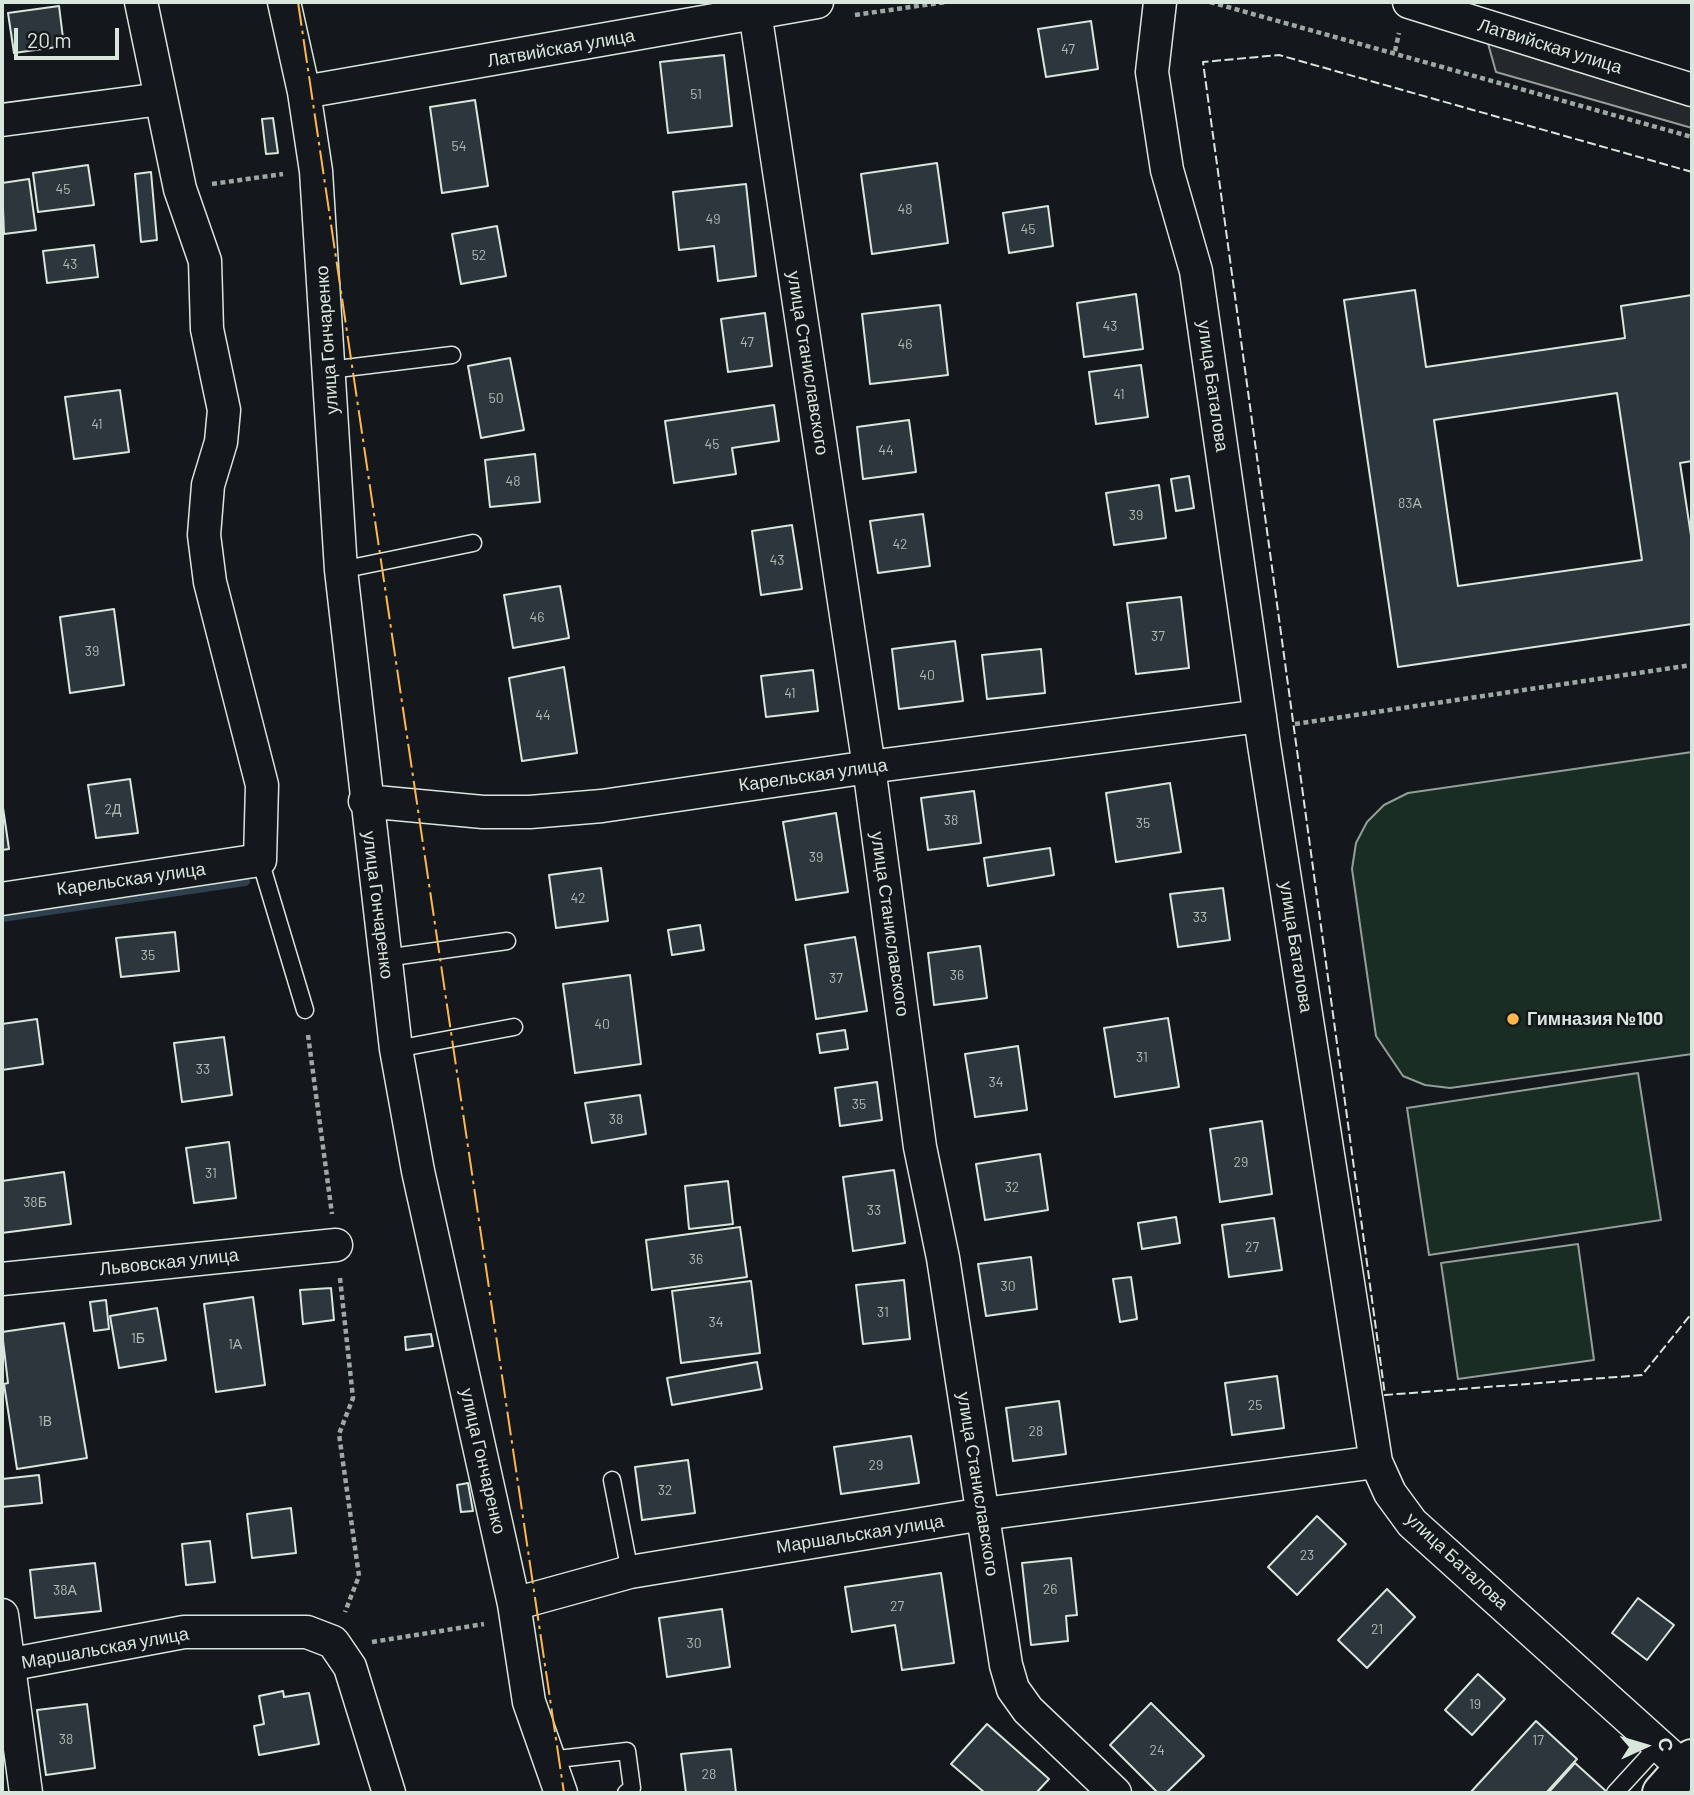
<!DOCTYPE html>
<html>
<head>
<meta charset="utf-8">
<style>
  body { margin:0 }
  #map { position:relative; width:1694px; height:1795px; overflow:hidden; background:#14181c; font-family:Barlow,sans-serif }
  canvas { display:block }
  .frame { position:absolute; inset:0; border:4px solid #d8e6dc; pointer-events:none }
  .north { position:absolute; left:1610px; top:1711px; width:70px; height:70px; -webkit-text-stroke:5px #14181c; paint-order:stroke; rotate:86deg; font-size:19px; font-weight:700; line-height:28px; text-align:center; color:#d8e6dc }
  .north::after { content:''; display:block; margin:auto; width:24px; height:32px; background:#d8e6dc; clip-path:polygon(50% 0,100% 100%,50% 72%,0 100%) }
  .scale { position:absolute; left:14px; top:28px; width:105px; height:32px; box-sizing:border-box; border:4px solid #d8e6dc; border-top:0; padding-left:9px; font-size:21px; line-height:24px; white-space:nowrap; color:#d8e6dc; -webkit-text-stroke:5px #14181c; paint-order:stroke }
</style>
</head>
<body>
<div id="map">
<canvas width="1694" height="1795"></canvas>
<div class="frame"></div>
<div class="north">С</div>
<div class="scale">20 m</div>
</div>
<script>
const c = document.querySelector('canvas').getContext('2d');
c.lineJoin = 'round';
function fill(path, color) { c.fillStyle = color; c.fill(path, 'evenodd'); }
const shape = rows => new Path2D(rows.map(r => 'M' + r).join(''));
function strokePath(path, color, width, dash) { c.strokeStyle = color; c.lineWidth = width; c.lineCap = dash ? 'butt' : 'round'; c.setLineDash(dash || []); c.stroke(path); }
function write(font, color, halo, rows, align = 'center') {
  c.font = font + ' Barlow,sans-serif'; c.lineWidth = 5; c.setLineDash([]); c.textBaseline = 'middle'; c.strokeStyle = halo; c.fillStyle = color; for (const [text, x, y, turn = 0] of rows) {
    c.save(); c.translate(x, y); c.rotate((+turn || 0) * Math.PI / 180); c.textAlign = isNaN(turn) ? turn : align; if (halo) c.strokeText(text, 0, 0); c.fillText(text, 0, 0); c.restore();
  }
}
const green = shape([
  [1692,752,1692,1054,1450,1088,1425,1085,1403,1076,1376,1036,1352,869,1356,843,1367,822,1384,805,1408,793,1692,752],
  [1638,1073,1661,1220,1429,1255,1407,1108,1638,1073],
  [1578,1244,1594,1360,1458,1379,1441,1263,1578,1244]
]);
fill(green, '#1a2d24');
strokePath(green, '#939e99', 2);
const parking = shape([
  [1487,40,1692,103,1692,128,1496,72,1487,40]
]);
fill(parking, '#24282b');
strokePath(parking, '#939e99', 2);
strokePath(shape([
  [2,917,245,881]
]), '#2f3f4d', 10);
const building = shape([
  [59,6,64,46,14,53,8,13,59,6],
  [1091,21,1098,69,1046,77,1038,29,1091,21],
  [724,55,732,126,668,133,660,62,724,55],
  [475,100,488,186,442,193,430,107,475,100],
  [273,118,278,153,266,154,262,119,273,118],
  [937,163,948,243,872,254,861,174,937,163],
  [88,165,94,205,38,212,33,173,88,165],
  [151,172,157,240,141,242,135,174,151,172],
  [29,179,36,230,4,234,2,183,29,179],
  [746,184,756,276,718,281,714,246,679,250,673,192,746,184],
  [1048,206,1053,246,1009,253,1003,213,1048,206],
  [497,226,506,276,461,284,452,234,497,226],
  [94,245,98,277,47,283,43,251,94,245],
  [1415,290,1426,367,1625,338,1621,306,1692,295,1692,461,1680,463,1692,542,1692,624,1398,667,1344,300,1415,290],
  [1617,393,1642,560,1458,586,1434,420,1617,393],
  [1136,294,1143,349,1084,357,1077,303,1136,294],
  [940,305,948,375,870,384,862,314,940,305],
  [765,313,772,366,728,372,721,319,765,313],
  [510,358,524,430,481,438,468,366,510,358],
  [1141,365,1148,417,1096,424,1089,372,1141,365],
  [120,390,129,452,74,459,65,397,120,390],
  [774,405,779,441,732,448,736,474,674,483,665,421,774,405],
  [909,420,916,472,863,479,857,427,909,420],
  [535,454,540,502,490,507,485,460,535,454],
  [1189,476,1194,508,1176,511,1171,479,1189,476],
  [1159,485,1166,538,1114,545,1106,493,1159,485],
  [923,514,930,566,878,573,870,521,923,514],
  [792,525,802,589,761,595,752,531,792,525],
  [560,586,569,638,513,648,504,595,560,586],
  [1181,597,1189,668,1136,674,1127,603,1181,597],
  [114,609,124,685,70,693,60,617,114,609],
  [955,641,963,701,899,709,892,649,955,641],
  [1041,649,1045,693,987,699,982,655,1041,649],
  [564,667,577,753,522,761,509,678,564,667],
  [813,670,818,711,766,717,761,676,813,670],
  [130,779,138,833,96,838,88,785,130,779],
  [1170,783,1181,852,1116,862,1106,793,1170,783],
  [974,791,981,843,928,850,921,798,974,791],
  [2,801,9,849,2,850,2,801],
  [836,813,848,892,796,900,783,822,836,813],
  [1050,848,1054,875,988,886,984,858,1050,848],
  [601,868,608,921,556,928,549,875,601,868],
  [1223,888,1230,940,1178,947,1170,894,1223,888],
  [700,925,704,950,672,955,668,930,700,925],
  [175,932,179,971,121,977,116,938,175,932],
  [855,937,867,1011,816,1019,805,945,855,937],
  [980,946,987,998,934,1005,928,953,980,946],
  [630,975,641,1064,575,1073,563,984,630,975],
  [1168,1018,1179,1087,1115,1097,1104,1028,1168,1018],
  [37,1019,43,1064,2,1070,2,1024,37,1019],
  [845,1030,848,1049,820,1053,817,1034,845,1030],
  [224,1037,232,1095,182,1102,174,1043,224,1037],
  [1018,1046,1027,1110,975,1117,965,1054,1018,1046],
  [877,1082,882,1120,840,1126,835,1088,877,1082],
  [640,1095,646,1134,592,1143,585,1103,640,1095],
  [1262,1121,1272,1194,1220,1202,1210,1129,1262,1121],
  [229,1142,236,1198,194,1203,186,1148,229,1142],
  [1040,1154,1048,1210,985,1220,976,1164,1040,1154],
  [894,1170,905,1243,853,1251,843,1177,894,1170],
  [64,1172,71,1224,2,1233,2,1181,64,1172],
  [728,1181,733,1224,689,1229,685,1186,728,1181],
  [1176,1217,1180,1243,1142,1249,1138,1223,1176,1217],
  [1274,1218,1282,1270,1229,1277,1222,1225,1274,1218],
  [740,1227,747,1277,652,1290,646,1240,740,1227],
  [1031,1257,1037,1309,986,1316,978,1264,1031,1257],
  [1131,1277,1137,1319,1120,1322,1113,1279,1131,1277],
  [904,1280,910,1339,863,1344,856,1285,904,1280],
  [751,1281,760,1353,681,1363,672,1291,751,1281],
  [331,1288,334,1320,303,1324,300,1290,331,1288],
  [253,1297,265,1385,216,1392,204,1304,253,1297],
  [106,1300,109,1329,94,1331,90,1302,106,1300],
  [157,1308,166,1360,119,1368,110,1316,157,1308],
  [64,1323,87,1458,17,1469,4,1384,8,1383,2,1332,64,1323],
  [431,1334,433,1346,406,1350,405,1337,431,1334],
  [757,1362,762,1389,672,1405,667,1378,757,1362],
  [1277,1376,1284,1428,1232,1435,1225,1383,1277,1376],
  [1059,1401,1066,1454,1013,1461,1006,1408,1059,1401],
  [911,1436,919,1483,841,1494,834,1447,911,1436],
  [688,1460,695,1513,642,1520,635,1467,688,1460],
  [39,1475,42,1503,2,1507,2,1479,39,1475],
  [468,1483,473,1511,461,1512,457,1485,468,1483],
  [291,1508,296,1553,252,1558,247,1514,291,1508],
  [1317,1516,1346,1544,1297,1595,1268,1567,1317,1516],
  [210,1541,215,1582,186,1585,182,1544,210,1541],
  [1071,1558,1077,1615,1066,1616,1068,1641,1031,1645,1022,1563,1071,1558],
  [95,1563,101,1611,35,1618,30,1570,95,1563],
  [941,1573,954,1663,902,1670,895,1625,852,1632,845,1587,941,1573],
  [1387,1589,1415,1617,1367,1668,1338,1640,1387,1589],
  [1638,1598,1674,1625,1647,1660,1612,1633,1638,1598],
  [722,1609,730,1667,667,1677,659,1618,722,1609],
  [1478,1674,1505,1699,1472,1735,1445,1710,1478,1674],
  [283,1691,284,1697,309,1693,319,1744,259,1755,254,1726,264,1724,259,1696,283,1691],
  [1151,1703,1204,1756,1166,1793,1158,1793,1110,1745,1151,1703],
  [87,1704,95,1768,46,1775,37,1710,87,1704],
  [1536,1721,1577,1759,1546,1793,1470,1793,1536,1721],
  [987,1724,1049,1779,1036,1793,985,1793,951,1764,987,1724],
  [731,1749,736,1793,686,1793,681,1754,731,1749],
  [1575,1763,1607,1792,1606,1793,1548,1793,1575,1763]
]);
fill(building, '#2c363c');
strokePath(building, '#d8e6dc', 2);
const lane = shape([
  [329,370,452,355],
  [341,570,473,543],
  [260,860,305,1010],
  [385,958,507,941],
  [396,1049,514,1027],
  [612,1480,630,1572],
  [549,1760,627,1751,632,1788,626,1793],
  [1615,1793,1659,1745]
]);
const street = shape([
  [284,2,304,92,316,171,341,570,396,1049,418,1171,514,1604,529,1702,561,1793],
  [1160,2,1152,72,1167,170,1196,271,1264,745,1376,1462,1390,1493,1412,1523,1684,1768],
  [1409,2,1692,90],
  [755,12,869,767,920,1147,943,1258,1006,1665,1013,1689,1028,1710,1115,1793],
  [304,92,817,2],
  [2,120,161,99],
  [365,801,483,812,530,812,602,806,869,767,1260,716],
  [2,899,260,860,262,785,210,582,204,535,208,485,221,442,224,410,207,329,205,261,180,189,141,2],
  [2,1279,336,1245],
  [514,1604,630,1572,983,1514,1376,1462],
  [2,1615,26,1793],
  [2,1666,184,1632,307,1632,333,1642,350,1667,389,1793]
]);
const secondary = shape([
  [1662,1793,1692,1759]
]);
strokePath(lane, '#d8e6dc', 19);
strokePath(street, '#d8e6dc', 35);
strokePath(secondary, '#d8e6dc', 42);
strokePath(shape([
  [1210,2,1692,137],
  [855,15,946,2],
  [1395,51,1399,33],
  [212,184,283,174],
  [1295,724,1692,665],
  [308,1035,332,1214],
  [340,1278,353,1398,339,1434,359,1576,345,1612],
  [372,1642,484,1624]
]), '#9da8a2', 4.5, [5, 3.5]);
strokePath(lane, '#14181c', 16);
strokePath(street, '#14181c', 32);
strokePath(secondary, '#14181c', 38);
strokePath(shape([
  [1692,172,1279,55,1203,62,1385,1395,1642,1375,1692,1313]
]), '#d8e6dc', 2, [9, 3.5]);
strokePath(shape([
  [298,2,564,1793]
]), '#ffb74d', 2, [24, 5, 3.5, 5]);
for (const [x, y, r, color] of [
  [1513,1019,7,"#ffb74d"]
]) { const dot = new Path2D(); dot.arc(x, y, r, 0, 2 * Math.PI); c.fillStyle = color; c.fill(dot); strokePath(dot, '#14181c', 2.5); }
write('14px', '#adbab4', null, [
  ["47",1068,49],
  ["51",696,94],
  ["54",459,146],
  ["45",63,189],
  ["48",905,209],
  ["49",713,219],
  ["45",1028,229],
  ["52",479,255],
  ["43",70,264],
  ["43",1110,326],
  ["47",747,342],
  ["46",905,344],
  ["41",1119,394],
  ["50",496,398],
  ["41",97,424],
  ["45",712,444],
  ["44",886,450],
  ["48",513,481],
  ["83А",1410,503],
  ["39",1136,515],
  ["42",900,544],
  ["43",777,560],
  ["46",537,617],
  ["37",1158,636],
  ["39",92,651],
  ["40",927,675],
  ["41",790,693],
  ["44",543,715],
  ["2Д",113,809],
  ["38",951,820],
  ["35",1143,823],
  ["39",816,857],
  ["42",578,898],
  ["33",1200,917],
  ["35",148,955],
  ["36",957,975],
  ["37",836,978],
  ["40",602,1024],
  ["31",1142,1057],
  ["33",203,1069],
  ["34",996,1082],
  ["35",859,1104],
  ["38",616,1119],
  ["29",1241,1162],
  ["31",211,1173],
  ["32",1012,1187],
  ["38Б",35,1202],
  ["33",874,1210],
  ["27",1252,1247],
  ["36",696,1259],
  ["30",1008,1286],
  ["31",883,1312],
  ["34",716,1322],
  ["1Б",138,1338],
  ["1А",235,1344],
  ["25",1255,1405],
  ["1В",45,1421],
  ["28",1036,1431],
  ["29",876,1465],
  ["32",665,1490],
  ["23",1307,1555],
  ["26",1050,1589],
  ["38А",65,1590],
  ["27",897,1606],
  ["21",1377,1629],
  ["30",694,1643],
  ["19",1475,1704],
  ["38",66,1739],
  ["17",1538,1740],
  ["24",1157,1750],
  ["28",709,1774]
]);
write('18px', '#d8e6dc', '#14181c', [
  ["Латвийская улица",1550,46,17],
  ["Латвийская улица",561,48,-10],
  ["улица Гончаренко",327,340,-94],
  ["улица Станиславского",808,363,81],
  ["улица Баталова",1213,386,82],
  ["Карельская улица",813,775,-8],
  ["Карельская улица",131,879,-8],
  ["улица Гончаренко",378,905,83],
  ["улица Станиславского",890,924,82],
  ["улица Баталова",1296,947,81],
  ["Львовская улица",169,1262,-6],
  ["улица Гончаренко",483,1461,77],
  ["улица Станиславского",978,1484,81],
  ["Маршальская улица",860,1534,-9],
  ["улица Баталова",1457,1561,43],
  ["Маршальская улица",105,1648,-10]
]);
write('bold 18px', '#d8e6dc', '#14181c', [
  ["Гимназия №100",1527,1019]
], 'left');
</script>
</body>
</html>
